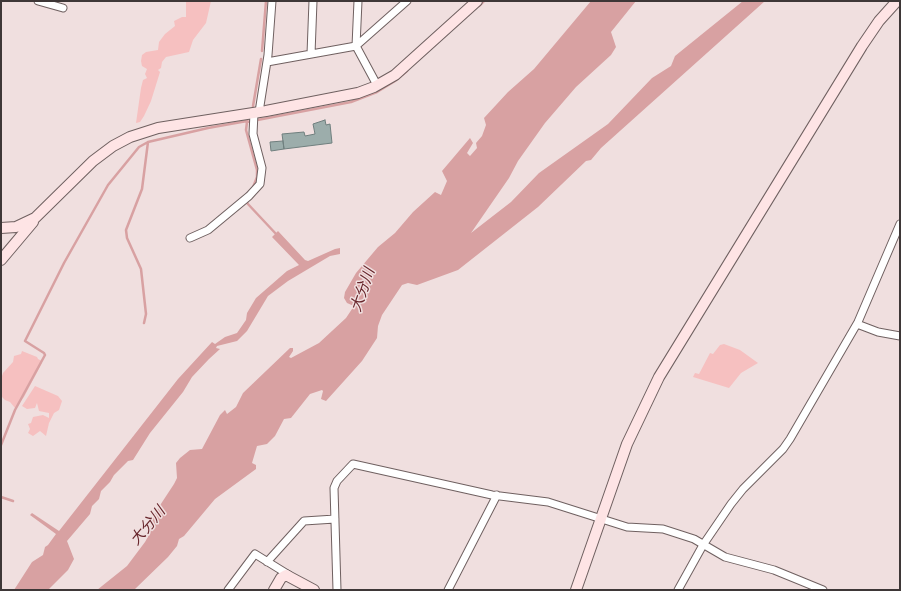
<!DOCTYPE html>
<html>
<head>
<meta charset="utf-8">
<style>
  body { margin:0 }
  #map { position:relative; width:901px; height:591px; overflow:hidden; background:#f0dfdf; font-family:"Fira Sans",sans-serif }
  canvas { display:block }
  .frame { position:absolute; inset:0; border:2px solid #3e3737; pointer-events:none }
</style>
</head>
<body>
<div id="map">
<canvas width="901" height="591"></canvas>
<div class="frame"></div>
</div>
<script>
const c = document.querySelector('canvas').getContext('2d');
c.lineJoin = 'round';
function fill(path, color) { c.fillStyle = color; c.fill(path, 'evenodd'); }
const shape = rows => new Path2D(rows.map(r => 'M' + r).join(''));
function strokePath(path, color, width, dash) { c.strokeStyle = color; c.lineWidth = width; c.lineCap = dash ? 'butt' : 'round'; c.setLineDash(dash || []); c.stroke(path); }
function write(font, color, halo, rows, align = 'center') {
  c.font = font + ' "Fira Sans","Noto Sans JP",sans-serif'; c.lineWidth = 3; c.setLineDash([]); c.textBaseline = 'middle'; c.strokeStyle = halo; c.fillStyle = color; for (const [text, x, y, turn = 0] of rows) {
    c.save(); c.translate(x, y); c.rotate((+turn || 0) * Math.PI / 180); c.textAlign = isNaN(turn) ? turn : align; if (halo) c.strokeText(text, 0, 0); c.fillText(text, 0, 0); c.restore();
  }
}
fill(shape([
  [186,1,211,1,206,23,193,40,189,52,166,57,162,62,161,68,158,70,160,72,151,101,144,116,140,122,136,123,141,88,143,80,147,78,145,74,147,69,142,66,141,61,142,55,146,52,158,50,159,42,165,34,175,26,174,21,182,17,186,17],
  [724,344,740,350,758,363,741,373,729,388,693,377,695,373,699,374,710,353,713,354,720,345],
  [22,351,37,357,38,359,42,361,42,363,24,397,15,408,10,402,5,400,2,397,1,379,3,373,13,362,14,356,21,354],
  [35,386,58,396,62,401,59,410,54,413,49,423,46,436,40,431,33,436,28,433,30,429,28,424,31,423,33,417,43,415,49,418,49,413,39,411,37,403,35,408,27,409,22,406]
]), '#f6c0c0');
fill(shape([
  [591,1,636,1,611,32,616,47,611,55,576,87,545,123,518,161,509,178,471,233,511,202,539,173,608,124,652,78,671,66,675,56,743,1,765,1,601,148,591,160,586,161,538,207,458,270,417,285,408,283,402,285,382,315,378,326,377,338,362,361,326,401,321,399,323,391,322,390,310,394,291,418,284,419,275,436,267,444,257,446,252,463,256,465,256,469,215,499,184,536,179,539,177,546,168,557,134,590,97,590,127,566,145,542,149,535,153,516,174,484,177,478,176,463,180,458,190,450,202,449,220,415,225,410,227,414,236,407,243,393,290,348,293,348,293,351,289,357,291,358,319,343,346,318,354,306,347,303,344,298,345,292,356,273,378,247,395,233,413,212,435,192,441,195,447,181,442,171,470,138,473,143,467,153,470,156,477,148,476,143,482,136,486,125,484,118,508,92,534,69],
  [278,231,305,260,308,261,335,249,340,248,340,254,330,256,288,281,268,296,247,331,237,341,217,346,216,348,220,349,209,359,192,377,183,392,150,433,133,460,128,461,114,475,110,482,101,491,99,499,92,506,90,514,67,541,74,559,68,570,48,590,14,590,32,562,43,555,45,547,48,545,56,534,30,515,32,513,59,531,178,379,212,342,215,344,225,337,237,333,246,320,247,313,256,298,287,271,299,265,272,237]
]), '#d8a1a2');
strokePath(shape([
  [479,6,484,1],
  [262,51,266,1],
  [253,106,261,59],
  [252,190,257,177,257,170,246,130,247,122,351,102,377,92,395,81,407,71],
  [248,200,247,203,277,235],
  [144,323,146,314,141,269,127,238,126,230,142,189,148,142,208,128,247,121],
  [1,445,15,410,45,355,44,353,25,341,64,263,108,185,139,147,148,142],
  [1,497,13,501]
]), '#d8a1a2', 2.5);
const building = shape([
  [325,120,326,125,330,124,332,143,284,149,282,134,304,132,305,136,315,134,313,124,325,120],
  [283,141,284,149,271,151,270,142,283,141]
]);
fill(building, '#9cadab');
strokePath(building, '#6f7f7e', 1);
const street = shape([
  [38,1,63,8],
  [358,1,356,46,377,85],
  [311,54,313,1],
  [267,62,356,46,407,1],
  [259,112,268,55,272,1],
  [190,238,208,230,249,196,260,184,262,168,253,134,254,113],
  [857,324,878,332,900,336],
  [267,562,304,521,335,519],
  [228,590,255,554,289,575],
  [337,590,334,488,337,481,353,464,492,495,548,502,627,527,663,529,694,539,725,557,774,570,823,590],
  [448,590,497,495],
  [678,590,703,545,731,504,743,489,783,449,790,439,858,322,900,224]
]);
const secondary = shape([
  [1,228,16,227,35,218,93,161,113,146,130,137,158,128,266,111,358,93,374,87,395,75,477,1],
  [1,260,33,222],
  [274,590,281,578,286,575,314,590],
  [576,590,627,444,659,377,862,46,879,21,897,1]
]);
strokePath(street, '#6f6060', 9);
strokePath(secondary, '#6f6060', 12);
strokePath(street, '#fff', 7);
strokePath(secondary, '#fee4e5', 10);
write('italic 15px', '#67252b', '#f0dfdf', [
  ["大分川",363,290,-71],
  ["大分川",148,526,-50]
]);
</script>
</body>
</html>
